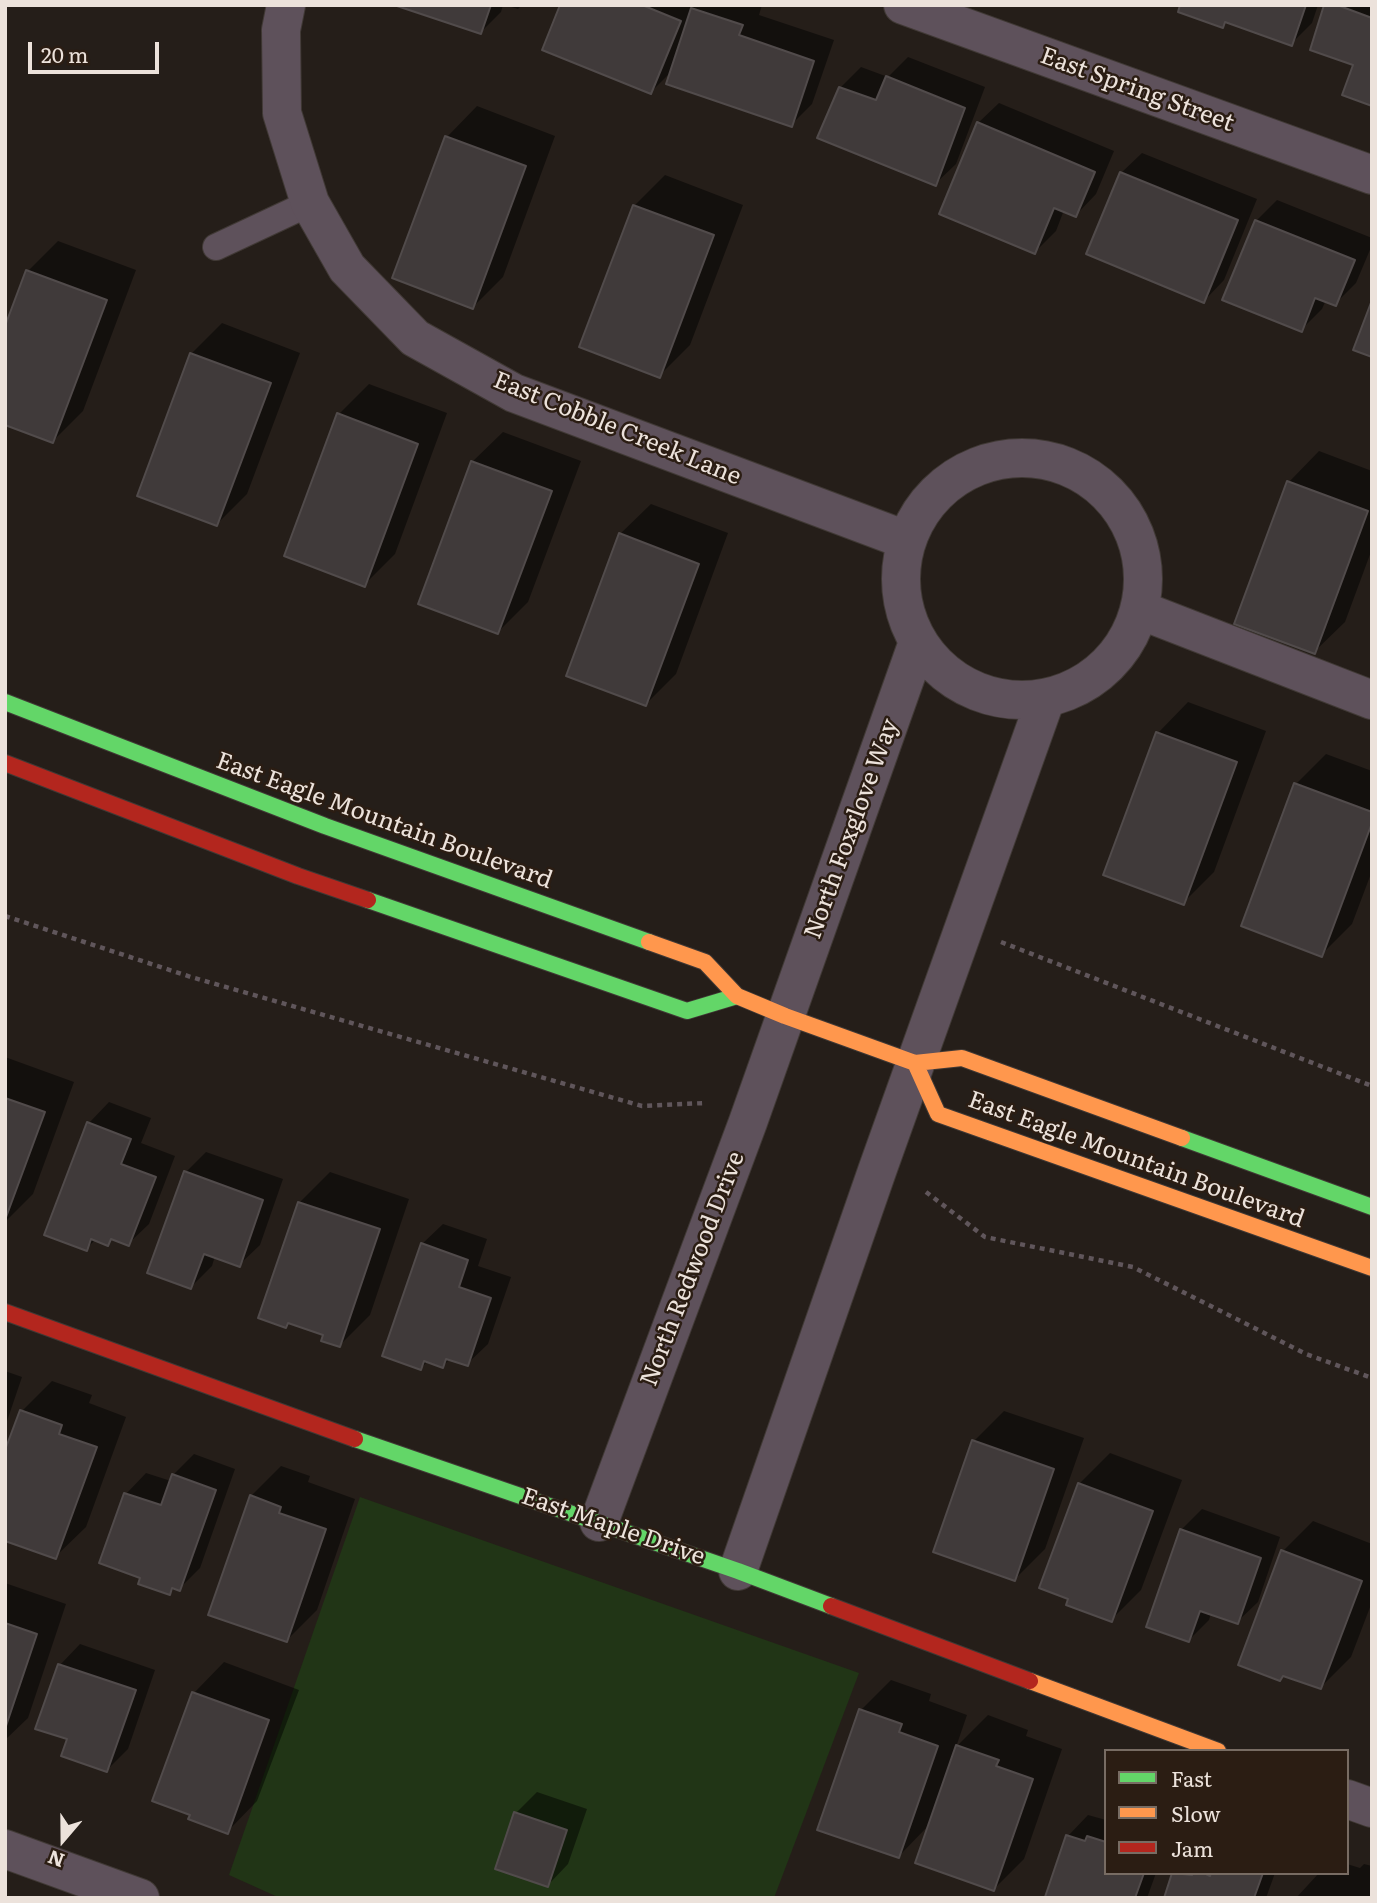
<!DOCTYPE html>
<html>
<head>
<meta charset="utf-8">
<style>
  body { margin:0 }
  #map { position:relative; width:1377px; height:1903px; overflow:hidden; background:#251e19; font-family:Literata,serif }
  canvas { display:block }
  .frame { position:absolute; inset:0; border:7px solid #ece2db; pointer-events:none }
  .legend { position:absolute; left:1104px; top:1749px; width:245px; height:126px; box-sizing:border-box; background:#2b1d13; border:2px solid #786c63; margin:0; padding:9px 12px; list-style:none; font-size:21px; color:#ece2db }
  .legend li { display:flex; align-items:center; gap:14px; height:35px }
  .legend b { width:35px; border:2px solid #786c63 }
  .north { position:absolute; left:28px; top:1805px; width:70px; height:70px; -webkit-text-stroke:5px #2b1d13; paint-order:stroke; rotate:200deg; font-size:19px; font-weight:700; line-height:28px; text-align:center; color:#ece2db }
  .north::after { content:''; display:block; margin:auto; width:24px; height:32px; background:#ece2db; clip-path:polygon(50% 0,100% 100%,50% 72%,0 100%) }
  .scale { position:absolute; left:28px; top:42px; width:131px; height:32px; box-sizing:border-box; border:4px solid #ece2db; border-top:0; padding-left:9px; font-size:21px; line-height:24px; white-space:nowrap; color:#ece2db; -webkit-text-stroke:5px #2b1d13; paint-order:stroke }
</style>
</head>
<body>
<div id="map">
<canvas width="1377" height="1903"></canvas>
<div class="frame"></div>
<ul class="legend">
<li><b style="height:9px;background:#63d668"></b>Fast</li>
<li><b style="height:9px;background:#ff974d"></b>Slow</li>
<li><b style="height:9px;background:#b3261e"></b>Jam</li>
</ul>
<div class="north">N</div>
<div class="scale">20 m</div>
</div>
<script>
const c = document.querySelector('canvas').getContext('2d');
c.lineJoin = 'round';
function fill(path, color) { c.fillStyle = color; c.fill(path, 'evenodd'); }
const shape = rows => new Path2D(rows.map(r => 'M' + r).join(''));
function strokePath(path, color, width, dash) { c.strokeStyle = color; c.lineWidth = width; c.lineCap = dash ? 'butt' : 'round'; c.setLineDash(dash || []); c.stroke(path); }
function write(font, color, halo, rows, align = 'center') {
  c.font = font + ' Literata,serif'; c.lineWidth = 5; c.setLineDash([]); c.textBaseline = 'middle'; c.strokeStyle = halo; c.fillStyle = color; for (const [text, x, y, turn = 0] of rows) {
    c.save(); c.translate(x, y); c.rotate((+turn || 0) * Math.PI / 180); c.textAlign = isNaN(turn) ? turn : align; if (halo) c.strokeText(text, 0, 0); c.fillText(text, 0, 0); c.restore();
  }
}
fill(shape([
  [360,1497,859,1673,774,1898,280,1898,229,1875]
]), '#213516');
fill(shape([
  [399,5,503,5,501,12,481,32],
  [505,5,522,5,518,9],
  [562,5,762,5,759,15,834,40,812,104,792,124,672,71,651,92],
  [1182,5,1318,5,1312,23,1291,44,1228,21,1222,26],
  [1326,5,1372,5,1372,104,1355,64],
  [908,57,985,87,956,164,935,184,840,88,861,67,888,77],
  [999,103,1114,151,1096,194,1076,215,1064,210,1056,231,1035,252,978,123],
  [477,106,555,136,503,277,473,307,394,277,447,137],
  [1142,153,1257,199,1224,280,1204,301,1121,173],
  [665,175,743,205,690,345,659,376,634,206],
  [1277,200,1372,238,1372,245,1356,283,1335,304,1326,300,1322,309,1301,330,1256,221],
  [58,241,136,270,83,411,53,441,28,271],
  [222,323,300,353,247,494,217,524,191,354],
  [369,384,447,413,395,554,364,585,339,414],
  [503,432,581,461,528,602,498,632,472,462],
  [1319,451,1372,471,1372,549,1345,622,1314,652,1289,482],
  [651,504,728,533,676,674,646,704,620,534],
  [1188,702,1266,731,1214,872,1183,903,1105,874,1158,733],
  [1326,754,1372,771,1372,871,1352,924,1321,955,1296,784],
  [5,1057,74,1082,33,1194,5,1222],
  [109,1102,151,1118,141,1143,175,1156,149,1224,128,1244,113,1238,107,1243,96,1239,86,1249,89,1123],
  [206,1152,283,1179,260,1245,239,1265,215,1256,212,1266,191,1287,186,1172],
  [330,1172,409,1199,370,1315,340,1345,325,1334,289,1322,286,1326,299,1203],
  [443,1224,487,1239,478,1266,511,1277,488,1344,467,1364,450,1359,443,1366,428,1361,421,1368,422,1244],
  [5,1371,22,1377,5,1427],
  [52,1381,92,1395,89,1403,126,1417,86,1527,55,1557,22,1411],
  [1004,1411,1084,1438,1045,1549,1015,1579,974,1441],
  [1110,1453,1182,1480,1141,1590,1111,1620,1079,1484],
  [194,1454,235,1469,200,1568,179,1589,175,1588,169,1593,143,1576,126,1494,146,1473,171,1481,173,1475],
  [281,1466,310,1476,308,1482,355,1499,317,1610,287,1640,251,1496],
  [1202,1509,1280,1537,1258,1602,1237,1622,1211,1613,1209,1620,1189,1640,1181,1530],
  [1313,1521,1372,1544,1372,1602,1351,1657,1321,1687,1285,1674,1280,1679,1283,1551],
  [5,1583,66,1604,28,1718,5,1740],
  [80,1644,155,1670,128,1749,107,1770,69,1738,60,1665],
  [224,1662,299,1690,257,1801,227,1832,192,1814,154,1800,194,1693],
  [891,1680,931,1694,929,1701,967,1715,956,1747,988,1715,1028,1730,1026,1736,1062,1749,1024,1859,994,1889,930,1824,899,1856,861,1710],
  [537,1792,587,1809,568,1864,548,1885,516,1813],
  [1088,1815,1106,1820,1106,1873,1156,1873,1147,1898,1047,1896,1068,1836],
  [1347,1864,1360,1868,1364,1864,1372,1866,1372,1898,1296,1898,1319,1873,1347,1873],
  [1174,1873,1275,1873,1266,1898,1166,1898]
]), '#0007');
const building = shape([
  [394,5,491,5,481,34,394,5],
  [560,5,642,5,681,21,651,94,542,50,560,5],
  [1180,5,1306,5,1292,46,1225,22,1223,28,1178,12,1180,5],
  [1324,5,1337,5,1372,18,1372,106,1342,95,1353,65,1310,50,1324,5],
  [691,8,743,25,739,35,814,61,792,127,666,84,691,8],
  [886,76,965,108,936,186,817,138,839,87,876,100,886,76],
  [977,122,1095,172,1076,217,1054,208,1035,254,939,214,977,122],
  [445,136,526,166,473,309,392,278,445,136],
  [1120,172,1238,220,1204,303,1086,254,1120,172],
  [633,205,714,235,660,378,579,347,633,205],
  [1255,220,1355,260,1336,306,1315,298,1302,332,1222,300,1255,220],
  [26,270,107,300,53,443,5,425,5,326,26,270],
  [1372,300,1372,357,1353,350,1372,300],
  [190,353,271,383,217,526,137,496,190,353],
  [337,413,418,444,365,587,284,556,337,413],
  [471,461,552,491,498,634,418,604,471,461],
  [1287,481,1368,511,1315,654,1234,624,1287,481],
  [619,533,699,564,646,706,566,676,619,533],
  [1156,732,1237,762,1184,905,1103,875,1156,732],
  [1294,783,1372,812,1372,823,1322,957,1241,926,1294,783],
  [5,1098,45,1112,5,1220,5,1098],
  [87,1122,131,1139,121,1164,156,1177,129,1246,111,1239,108,1246,91,1239,87,1251,44,1235,87,1122],
  [184,1171,263,1200,240,1267,204,1254,191,1289,147,1273,184,1171],
  [298,1202,380,1229,340,1347,321,1341,323,1335,288,1323,286,1328,258,1318,298,1202],
  [421,1243,468,1260,459,1287,491,1298,468,1366,446,1359,443,1368,424,1361,421,1370,382,1356,421,1243],
  [20,1410,62,1425,59,1434,97,1447,56,1559,5,1541,5,1450,20,1410],
  [972,1440,1054,1469,1015,1581,933,1552,972,1440],
  [172,1474,216,1490,180,1591,172,1588,170,1595,138,1584,140,1578,99,1563,124,1493,161,1505,172,1474],
  [1078,1483,1153,1511,1112,1622,1066,1605,1068,1599,1039,1588,1078,1483],
  [250,1495,281,1507,279,1513,326,1529,287,1642,208,1615,250,1495],
  [1180,1529,1261,1558,1238,1624,1200,1611,1189,1642,1146,1627,1180,1529],
  [1281,1550,1362,1581,1321,1689,1283,1676,1280,1681,1238,1665,1281,1550],
  [5,1623,37,1634,5,1729,5,1623],
  [58,1664,136,1690,107,1772,61,1756,67,1739,35,1729,58,1664],
  [192,1692,269,1720,228,1834,188,1819,190,1815,152,1801,192,1692],
  [859,1709,902,1724,899,1732,938,1746,899,1858,817,1830,859,1709],
  [956,1745,999,1760,996,1766,1033,1779,994,1891,915,1863,956,1745],
  [514,1812,567,1830,548,1887,495,1869,514,1812],
  [1066,1835,1085,1841,1087,1836,1106,1842,1106,1873,1144,1873,1135,1898,1045,1897,1066,1835],
  [1172,1873,1192,1875,1193,1873,1204,1873,1210,1876,1211,1873,1263,1873,1254,1898,1164,1898,1172,1873]
]);
fill(building, '#403a3a');
strokePath(building, '#514b4b', 2);
const lane = shape([
  [216,247,310,203]
]);
const street = shape([
  [286,5,281,30,282,113,310,203,347,268,415,338,514,393,906,540],
  [903,5,1372,175],
  '901 579a121 121 0 1 1 242 0a121 121 0 1 1-242 0Z',
  [1140,610,1372,700],
  [599,1522,748,1122,918,642],
  [738,1571,877,1171,1046,698],
  [1347,1799,1372,1808],
  [5,1849,140,1898]
]);
const fast = shape([
  [5,702,325,826,649,942],
  [368,900,687,1011,737,996],
  [1182,1138,1372,1207],
  [355,1439,738,1571,831,1606]
]);
const slow = shape([
  [649,942,705,962,737,996,785,1016,915,1063,962,1058,1182,1138],
  [915,1063,938,1114,1372,1268],
  [1030,1681,1218,1751]
]);
const jam = shape([
  [5,763,298,876,368,900],
  [5,1312,355,1439],
  [831,1606,1030,1681]
]);
strokePath(lane, '#403935', 28);
strokePath(street, '#403935', 40);
strokePath(fast, '#403935', 18);
strokePath(slow, '#403935', 18);
strokePath(jam, '#403935', 18);
strokePath(shape([
  [5,916,191,977,642,1106,705,1103],
  [1001,942,1372,1086],
  [926,1192,985,1237,1133,1267,1306,1354,1372,1378]
]), '#60565b', 4.5, [5, 5]);
strokePath(lane, '#5e515b', 26);
strokePath(street, '#5e515b', 38);
strokePath(fast, '#63d668', 16);
strokePath(slow, '#ff974d', 16);
strokePath(jam, '#b3261e', 16);
write('24px', '#ece2db', '#2b1d13', [
  ["East Spring Street",1137,90,20],
  ["East Cobble Creek Lane",617,429,22],
  ["East Eagle Mountain Boulevard",384,821,20],
  ["North Foxglove Way",852,829,-70],
  ["East Eagle Mountain Boulevard",1136,1160,20],
  ["North Redwood Drive",693,1269,-69],
  ["East Maple Drive",613,1527,19]
]);
</script>
</body>
</html>
